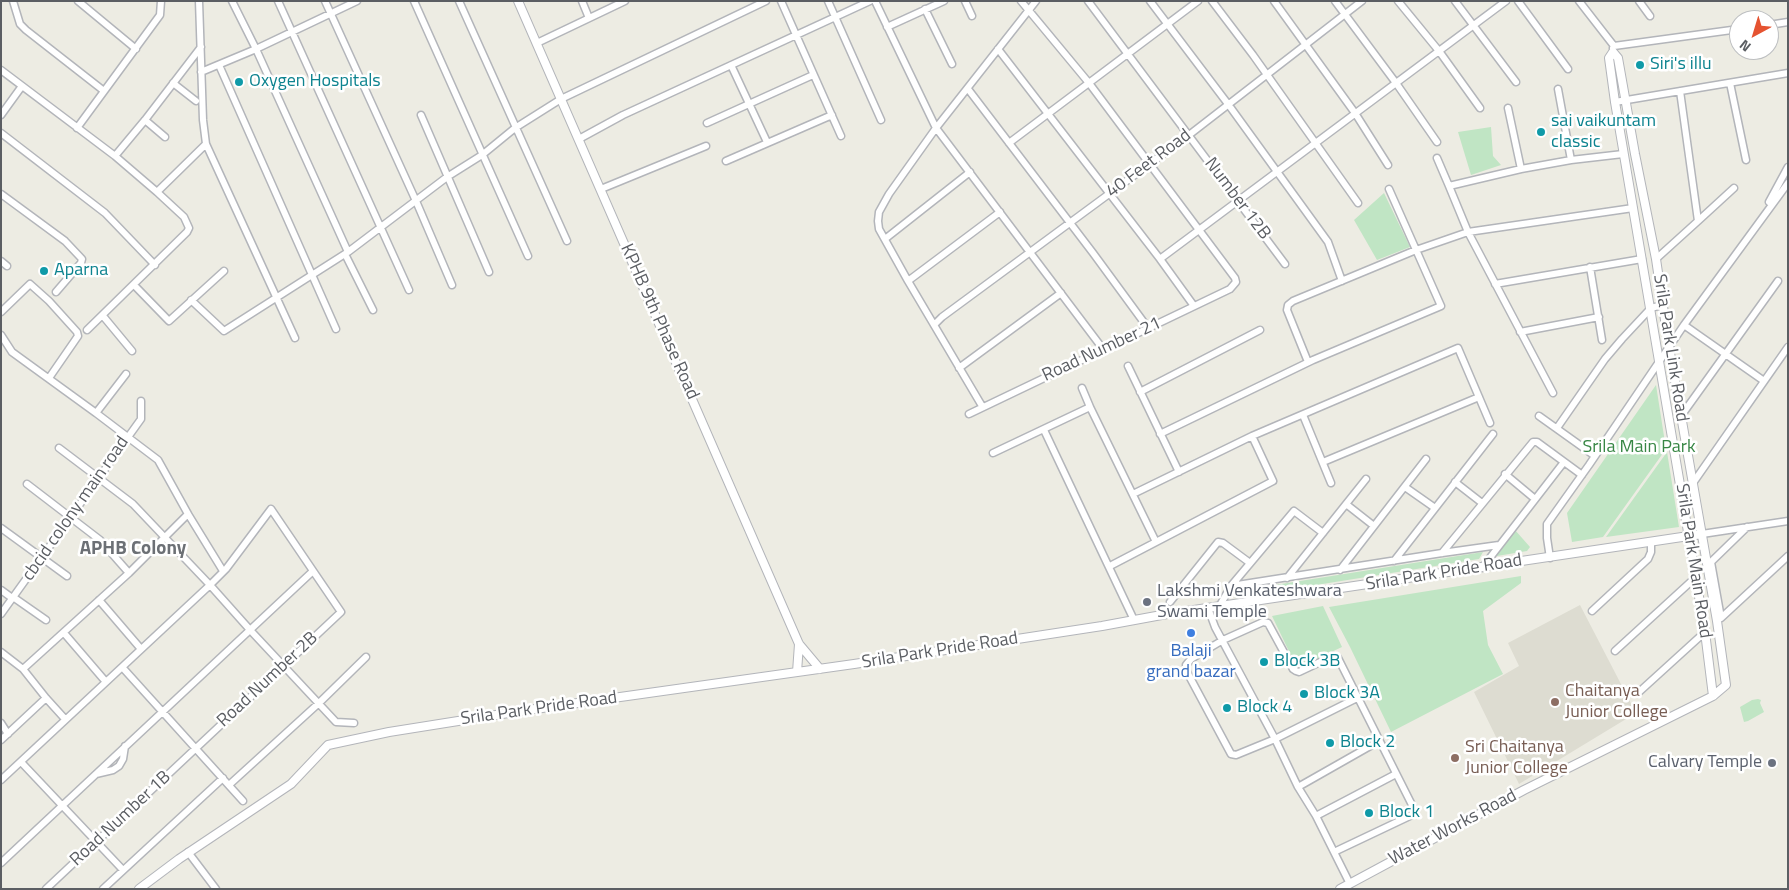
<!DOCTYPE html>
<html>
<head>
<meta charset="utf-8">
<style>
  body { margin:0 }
  #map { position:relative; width:1789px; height:890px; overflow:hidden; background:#edece3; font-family:"Titillium Web",sans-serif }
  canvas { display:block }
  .frame { position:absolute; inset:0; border:2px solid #5b5e63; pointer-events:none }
  .north { position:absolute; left:1729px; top:10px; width:50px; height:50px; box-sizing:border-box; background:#fff; border:1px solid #bdbfc1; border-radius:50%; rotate:219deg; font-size:14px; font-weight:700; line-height:20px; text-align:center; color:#5b5e63 }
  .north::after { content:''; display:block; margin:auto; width:18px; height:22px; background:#e55331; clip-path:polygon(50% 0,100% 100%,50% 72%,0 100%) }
</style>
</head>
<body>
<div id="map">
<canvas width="1789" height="890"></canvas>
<div class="frame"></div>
<div class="north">N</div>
</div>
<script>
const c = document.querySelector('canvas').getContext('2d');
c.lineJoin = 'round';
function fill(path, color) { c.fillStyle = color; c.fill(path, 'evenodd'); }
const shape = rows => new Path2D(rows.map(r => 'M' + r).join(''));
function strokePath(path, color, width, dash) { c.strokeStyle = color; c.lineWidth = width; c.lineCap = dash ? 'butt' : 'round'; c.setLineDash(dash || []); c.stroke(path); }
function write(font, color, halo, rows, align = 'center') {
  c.font = font + ' "Titillium Web",sans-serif'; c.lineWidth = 5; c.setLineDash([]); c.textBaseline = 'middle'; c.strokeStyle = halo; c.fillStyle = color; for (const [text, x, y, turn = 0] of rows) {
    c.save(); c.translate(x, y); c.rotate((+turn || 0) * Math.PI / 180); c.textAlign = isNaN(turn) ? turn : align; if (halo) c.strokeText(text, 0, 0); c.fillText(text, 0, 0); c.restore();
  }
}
fill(shape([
  [1580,605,1636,713,1519,784,1474,692,1519,666,1508,643]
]), '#dddcd1');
fill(shape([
  [1491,127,1493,156,1501,165,1471,175,1458,132],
  [1384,193,1410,247,1377,260,1354,220],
  [1656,385,1666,449,1603,537,1572,542,1567,513],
  [1667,452,1679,527,1606,537],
  [1515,530,1530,547,1527,551,1497,556,1497,554],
  [1483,552,1479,559,1235,598,1237,591],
  [1521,576,1521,583,1483,611,1488,645,1503,674,1391,732,1350,647,1329,607],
  [1323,606,1342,647,1297,668,1272,616],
  [1758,699,1761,700,1760,703,1764,712,1748,721,1744,722,1740,707,1752,700]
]), '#c0e5c4');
const minor = shape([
  [13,1,20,24,26,30,104,91],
  [78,1,136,49],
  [199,1,203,120,206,144],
  [232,1,256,49,348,252],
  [278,1,409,290],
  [325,1,416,201,452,285],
  [414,1,528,256],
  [459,1,567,241],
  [582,1,589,18],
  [781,1,841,136],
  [828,1,881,120],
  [875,1,936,128,1103,349],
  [965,1,972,16],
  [1088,1,1285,264],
  [1150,1,1228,104,1328,242,1342,281],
  [1212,1,1253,55,1358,203],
  [1274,1,1355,113,1388,165],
  [1335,1,1396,83,1437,142],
  [1398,1,1439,51,1480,108],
  [1455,1,1516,82],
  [1518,1,1568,69],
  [1579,1,1614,46,1613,48],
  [1639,1,1650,16],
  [925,9,952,64],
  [1769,25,1788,22],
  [887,27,944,1],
  [537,43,625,1],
  [1614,46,1739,29],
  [998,49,1160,259,1194,306],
  [219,65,336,329],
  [731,65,767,142],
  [1,70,115,156,157,192],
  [201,72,256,49,357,1],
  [173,83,196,101],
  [1730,83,1746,160],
  [968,89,1093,253,1148,328],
  [1558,89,1571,160],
  [1680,91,1698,221,1734,188],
  [1615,102,1788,73],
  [1508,108,1521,169],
  [1,115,22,86],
  [421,115,489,272],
  [145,120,165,137],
  [707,123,813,75],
  [77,128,160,15,161,1],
  [1,133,105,213,155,265],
  [579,139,623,115,870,1],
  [1009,143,1198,1],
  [115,156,145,120,201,47],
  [1437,158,1449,186],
  [726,161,832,115],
  [601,189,706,146],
  [1,194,65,241,82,259,81,263,56,292],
  [1769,202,1788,167],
  [885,239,970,172],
  [345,254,373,310],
  [1160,259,1506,1],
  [1656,259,1698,221],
  [1,261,7,266],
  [1590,267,1602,340],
  [908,281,1000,212],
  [1495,284,1642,259],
  [134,285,169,321,224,271],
  [191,300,224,331,348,252,447,177,482,155,515,128,561,99,766,1],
  [1,312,30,284,49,301,77,332,78,336,49,378],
  [103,316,132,351],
  [934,325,942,317,1189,135,1362,1],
  [1684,325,1764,381],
  [87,330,187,232,189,228,184,217,157,192,206,144,295,338],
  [1520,332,1599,317],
  [1,335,12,352,96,413],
  [1308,362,1287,310,1288,305,1293,301,1416,250,1468,232,1633,208],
  [1128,366,1179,472],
  [959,368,1061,293],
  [1082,388,1090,407],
  [1140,392,1260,330],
  [1553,393,1468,232,1449,186,1521,169,1571,160,1623,154],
  [982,406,908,281,879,229,878,221,879,212,889,194,936,128,1036,1],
  [969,414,1230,289,1236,282,1235,278,1089,83,1021,1],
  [1303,415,1331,483],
  [1539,416,1595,456],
  [1681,416,1778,281],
  [1557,428,1605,359,1622,339,1651,308,1662,305],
  [1044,430,1134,620],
  [1160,434,1313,360,1441,306,1389,189],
  [59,448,133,504,210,585,251,631,336,722,354,723],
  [993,453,1090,407,1156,542],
  [1323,462,1479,397],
  [1505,474,1535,499],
  [1455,482,1482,503],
  [1693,483,1788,347],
  [27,484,100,540,129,573],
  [1405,487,1435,508],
  [1133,494,1252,436,1458,348,1490,423],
  [1346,504,1374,526],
  [188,514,223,571],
  [1,528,67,576],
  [1702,534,1788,521],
  [1442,553,1533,442,1537,442,1582,475],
  [1550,558,1547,538,1547,524,1589,465,1684,325,1788,183],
  [1394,561,1493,434],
  [1110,566,1273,481,1252,436],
  [1482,568,1564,462],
  [1340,570,1426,459],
  [1287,578,1366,479],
  [1231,586,1442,553,1499,545],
  [1,590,12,598],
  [13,597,46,620],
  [99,600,141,649],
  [1170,602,1218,542,1223,543,1250,563],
  [1219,607,1231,586,1294,511,1323,533],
  [1208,608,1215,627,1275,739,1298,787,1316,816,1350,884],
  [1592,611,1648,559,1651,552,1651,543],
  [1,614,141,419,141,401],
  [1721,618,1711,562,1747,527],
  [1721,618,1788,556],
  [64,633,106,682],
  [1615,651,1696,577],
  [1,652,23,669,46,698,65,719],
  [122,667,243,801],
  [23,669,129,573,188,514,158,460,96,413,126,374],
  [1639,692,1705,632],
  [1,723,8,734],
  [1,740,46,698],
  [21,762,123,870],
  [96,774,113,770,119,766,123,759,125,746],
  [1,780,210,585,226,569,271,509,341,612,46,889],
  [229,785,319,703,366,657],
  [1298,787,1379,741],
  [1316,816,1396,774],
  [188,852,216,889],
  [1334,852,1412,815,1413,811,1412,805,1338,658,1333,656,1299,672,1296,671,1293,669,1268,623,1263,622,1223,640,1191,659,1186,665,1187,672,1231,754,1236,755,1275,739,1357,698],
  [1,863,313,571],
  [103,889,223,778]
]);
const tertiary = shape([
  [518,1,799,644,820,669],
  [797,672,799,644],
  [139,889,179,859,291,784,328,745,389,732,521,711,854,664,1102,626,1167,614,1702,534],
  [1340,889,1524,790,1713,696,1726,685,1717,621,1669,347,1656,259,1635,154,1618,58,1613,52,1609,58,1615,102,1705,632,1713,696]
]);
strokePath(minor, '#b3b5ba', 9);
strokePath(tertiary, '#b3b5ba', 10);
strokePath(minor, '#fff', 6);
strokePath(tertiary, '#fff', 8);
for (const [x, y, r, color] of [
  [1640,65,5,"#0f9aa8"],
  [239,82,5,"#0f9aa8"],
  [1541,132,5,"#0f9aa8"],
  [44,271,5,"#0f9aa8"],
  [1147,602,5,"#6b7280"],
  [1191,633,5,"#3f7fe0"],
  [1264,662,5,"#0f9aa8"],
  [1304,694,5,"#0f9aa8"],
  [1555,702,5,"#8d6e63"],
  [1227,708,5,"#0f9aa8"],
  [1330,743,5,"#0f9aa8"],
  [1455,758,5,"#8d6e63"],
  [1772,763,5,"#6b7280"],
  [1369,813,5,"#0f9aa8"]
]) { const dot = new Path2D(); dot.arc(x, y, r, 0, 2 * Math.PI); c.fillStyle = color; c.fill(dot); strokePath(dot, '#fff', 2); }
write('18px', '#0d838f', '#fff', [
  ["Siri's illu",1650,65],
  ["Oxygen Hospitals",249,82],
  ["sai vaikuntam",1551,122],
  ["classic",1551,143],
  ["Aparna",54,271],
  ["Block 3B",1274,662],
  ["Block 3A",1314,694],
  ["Block 4",1237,708],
  ["Block 2",1340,743],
  ["Block 1",1379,813]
], 'left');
write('18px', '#5b5e63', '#fff', [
  ["40 Feet Road",1149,164,-37],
  ["Number 12B",1237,199,53],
  ["KPHB 9th Phase Road",659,322,66],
  ["Srila Park Link Road",1670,348,81],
  ["Road Number 21",1102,350,-25],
  ["cbcid colony main road",76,509,-55],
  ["Srila Park Main Road",1693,561,81],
  ["Srila Park Pride Road",1444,573,-9],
  ["Srila Park Pride Road",940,651,-9],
  ["Road Number 2B",268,680,-43],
  ["Srila Park Pride Road",539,709,-8],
  ["Road Number 1B",121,819,-43],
  ["Water Works Road",1453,828,-28]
]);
write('18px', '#378644', '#fff', [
  ["Srila Main Park",1639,448]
]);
write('18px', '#5b616d', '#fff', [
  ["Lakshmi Venkateshwara",1157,592],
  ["Swami Temple",1157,613],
  ["Calvary Temple",1762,763,"right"]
], 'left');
write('18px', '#366cbe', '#fff', [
  ["Balaji",1191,652],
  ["grand bazar",1191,673]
]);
write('18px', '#785e54', '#fff', [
  ["Chaitanya",1565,692],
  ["Junior College",1565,713],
  ["Sri Chaitanya",1465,748],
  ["Junior College",1465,769]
], 'left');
write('bold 19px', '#6c7075', '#fff', [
  ["APHB Colony",133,549]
]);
</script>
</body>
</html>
